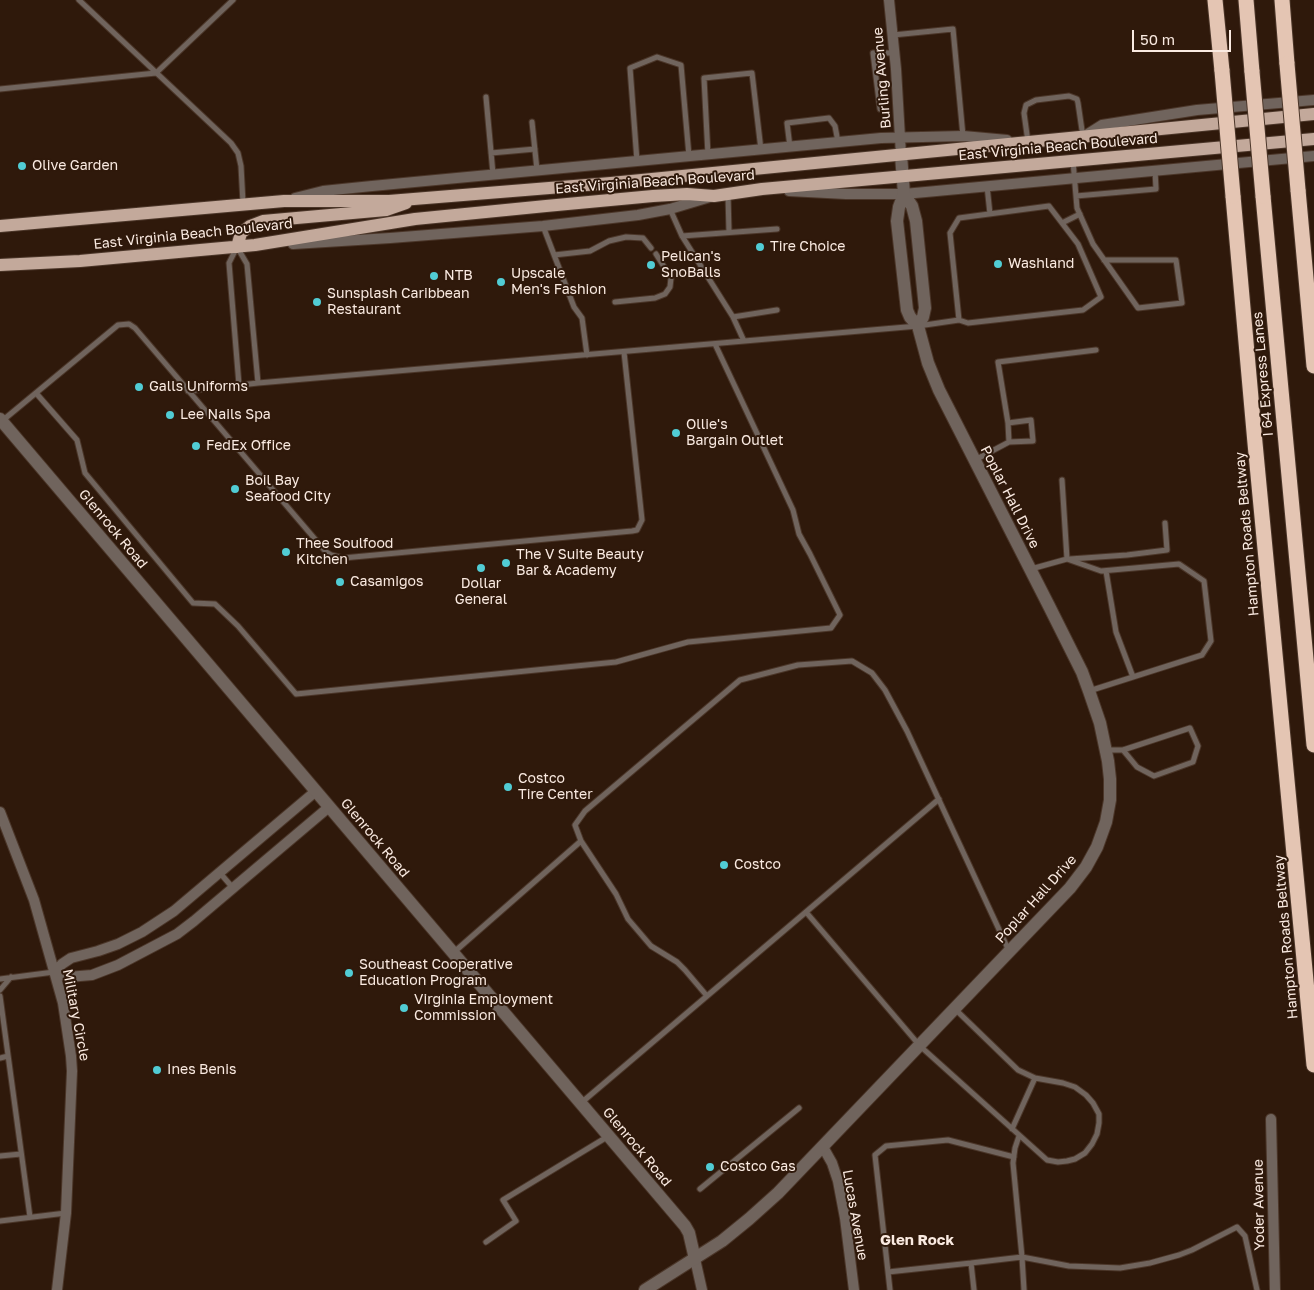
<!DOCTYPE html>
<html>
<head>
<meta charset="utf-8">
<style>
  body { margin:0 }
  #map { position:relative; width:1314px; height:1290px; overflow:hidden; background:#2f190b; font-family:"Golos Text",sans-serif }
  canvas { display:block }
  .scale { position:absolute; left:1132px; top:30px; width:99px; height:22px; box-sizing:border-box; border:2px solid #faeae1; border-top:0; padding-left:6px; font-size:15px; line-height:18px; white-space:nowrap; color:#faeae1; -webkit-text-stroke:4px #2f190b; paint-order:stroke }
</style>
</head>
<body>
<div id="map">
<canvas width="1314" height="1290"></canvas>
<div class="scale">50 m</div>
</div>
<script>
const c = document.querySelector('canvas').getContext('2d');
c.lineJoin = 'round';
const shape = rows => new Path2D(rows.map(r => 'M' + r).join(''));
function strokePath(path, color, width, dash) { c.strokeStyle = color; c.lineWidth = width; c.lineCap = dash ? 'butt' : 'round'; c.setLineDash(dash || []); c.stroke(path); }
function write(font, color, halo, rows, align = 'center') {
  c.font = font + ' "Golos Text",sans-serif'; c.lineWidth = 4; c.setLineDash([]); c.textBaseline = 'middle'; c.strokeStyle = halo; c.fillStyle = color; for (const [text, x, y, turn = 0] of rows) {
    c.save(); c.translate(x, y); c.rotate((+turn || 0) * Math.PI / 180); c.textAlign = isNaN(turn) ? turn : align; if (halo) c.strokeText(text, 0, 0); c.fillText(text, 0, 0); c.restore();
  }
}
const service = shape([
  [79,0,231,143,238,153,241,166,243,203],
  [893,35,953,29,963,136],
  [156,73,233,0],
  [0,89,156,73],
  [486,97,493,174],
  [880,109,873,53,894,53],
  [532,122,537,170],
  [1028,142,1024,113,1026,105,1036,100,1069,96,1077,99,1078,103,1083,137],
  [790,147,787,123,829,118,835,126,838,142],
  [491,153,535,149],
  [708,155,704,78,752,73,761,150],
  [637,161,630,68,657,57,681,65,689,156],
  [1073,161,1077,208,1093,244,1138,308,1182,303,1176,260,1104,260],
  [987,186,990,214],
  [728,195,729,232],
  [1076,196,1156,189,1155,170],
  [670,209,682,236,733,317,777,310],
  [1062,223,1080,214],
  [543,226,574,307,582,318,587,355],
  [682,236,777,229],
  [237,247,229,263,239,385],
  [237,247,247,264,258,383],
  [554,255,590,251,609,241,626,237,643,238,651,248],
  [615,302,655,298,665,294,670,287,671,278,656,254],
  [733,317,744,341],
  [188,391,258,383,918,326,959,320,968,323,1083,310,1101,297,1078,244,1049,206,959,218,950,233,959,320],
  [36,393,77,440,85,473,193,603,215,604,238,626,296,694,616,662,688,642,831,628,840,615,810,554,799,534,793,510,715,344],
  [2,421,118,325,129,324,135,328,326,552,331,555,343,558,632,531,637,530,642,520,624,352],
  [1008,423,1009,442],
  [975,460,1009,442,1033,441,1031,420,1008,423,998,362,1096,350],
  [1067,559,1101,571,1179,564,1204,581,1211,641,1202,655,1089,691],
  [1070,559,1127,555,1167,550,1165,523],
  [1031,569,1067,559,1062,480],
  [1106,571,1116,632,1133,677],
  [1106,750,1123,750,1190,728,1198,746,1193,762,1154,776,1137,767,1123,750],
  [220,873,233,888],
  [806,912,920,1046,1047,1160,1058,1162,1067,1161,1075,1159,1085,1153,1092,1144,1097,1134,1099,1123,1099,1114,1093,1103,1086,1095,1075,1087,1063,1083,1035,1078,1018,1070,955,1009],
  [453,953,581,841],
  [0,979,54,972],
  [0,990,11,977],
  [0,996,30,1217],
  [707,996,685,970,677,962,651,946,628,919,616,894,581,841,575,825,585,811,740,680,798,665,852,661,872,673,885,690,907,731,1009,951],
  [0,1058,8,1056],
  [581,1103,939,799],
  [1012,1129,1035,1078],
  [1019,1136,1015,1148,1013,1163,1022,1257,1024,1290],
  [0,1156,21,1154],
  [700,1189,799,1108],
  [0,1221,66,1213],
  [486,1242,516,1221,503,1200,607,1137],
  [888,1272,971,1263],
  [890,1290,875,1155,886,1146,948,1140,1014,1157],
  [974,1290,971,1263,1022,1257,1069,1266,1120,1268,1150,1263,1179,1255,1192,1250,1237,1227,1245,1236,1257,1290]
]);
const minor = shape([
  [889,0,896,69,901,155],
  [1083,137,1102,125,1197,110,1314,100],
  [789,191,846,194,904,194,1314,156],
  [295,198,323,191,372,186,881,138,963,136,1007,140],
  [293,244,390,238,543,226,638,215,670,209,710,197],
  [0,812,34,900,63,1003,71,1056,72,1071,66,1213,57,1290],
  [55,972,68,977,92,975,118,965,177,934,194,921,329,807],
  [55,972,62,964,71,958,98,951,118,944,142,932,174,911,316,791],
  [1271,1119,1275,1290],
  [823,1147,832,1163,838,1181,845,1218,854,1290],
  [695,1259,702,1290]
]);
const tertiary = shape([
  [904,194,912,206,916,221,925,308,923,317,918,326],
  [0,419,685,1226,689,1233,695,1259],
  [645,1290,722,1241,749,1219,778,1193,1070,888,1086,867,1097,847,1106,822,1110,800,1110,779,1108,761,1100,723,1089,691,1082,672,1049,606,939,390,928,363,918,326,910,317,907,310,897,221,899,207,904,194,901,155]
]);
const primary = shape([
  [0,226,284,201,389,201,611,183,1314,114],
  [237,247,241,233,250,226,263,221,386,210,406,203],
  [0,265,80,261,255,245,415,219,546,206,653,196,687,194,714,196,762,189,1314,139]
]);
const motorway = shape([
  [1215,0,1222,71],
  [1246,0,1252,72],
  [1282,0,1287,64],
  [1298,190,1314,366],
  [1233,196,1255,443,1314,1065],
  [1263,196,1314,745]
]);
strokePath(service, '#4b3629', 7);
strokePath(minor, '#4b3629', 12);
strokePath(tertiary, '#4b3629', 14);
strokePath(primary, '#4b3629', 14);
strokePath(motorway, '#4b3629', 17);
strokePath(service, '#70645d', 5);
strokePath(minor, '#70645d', 10);
strokePath(tertiary, '#70645d', 12);
strokePath(primary, '#c3a99b', 12);
strokePath(motorway, '#e4c5b3', 15);
const motorwayBridge = shape([
  [1287,64,1298,190],
  [1222,71,1233,196],
  [1252,72,1263,196]
]);
strokePath(motorwayBridge, '#4b3629', 17, []);
strokePath(motorwayBridge, '#e4c5b3', 15);
for (const [x, y, r, color] of [
  [22,166,5,"#51ccd4"],
  [760,247,5,"#51ccd4"],
  [998,264,5,"#51ccd4"],
  [651,265,5,"#51ccd4"],
  [434,276,5,"#51ccd4"],
  [501,282,5,"#51ccd4"],
  [317,302,5,"#51ccd4"],
  [139,387,5,"#51ccd4"],
  [170,415,5,"#51ccd4"],
  [676,433,5,"#51ccd4"],
  [196,446,5,"#51ccd4"],
  [235,489,5,"#51ccd4"],
  [286,552,5,"#51ccd4"],
  [506,563,5,"#51ccd4"],
  [481,568,5,"#51ccd4"],
  [340,582,5,"#51ccd4"],
  [508,787,5,"#51ccd4"],
  [724,865,5,"#51ccd4"],
  [349,973,5,"#51ccd4"],
  [404,1008,5,"#51ccd4"],
  [157,1070,5,"#51ccd4"],
  [710,1167,5,"#51ccd4"]
]) { const dot = new Path2D(); dot.arc(x, y, r, 0, 2 * Math.PI); c.fillStyle = color; c.fill(dot); strokePath(dot, '#2f190b', 2); }
write('14px', '#faeae1', '#2f190b', [
  ["Burling Avenue",882,78,-95],
  ["East Virginia Beach Boulevard",1058,147,-5],
  ["East Virginia Beach Boulevard",655,182,-4],
  ["East Virginia Beach Boulevard",193,234,-6],
  ["I 64 Express Lanes",1263,374,-95],
  ["Poplar Hall Drive",1010,497,63],
  ["Glenrock Road",113,529,50],
  ["Hampton Roads Beltway",1247,534,-95],
  ["Glenrock Road",375,838,50],
  ["Poplar Hall Drive",1036,899,-48],
  ["Hampton Roads Beltway",1286,937,-95],
  ["Military Circle",76,1015,79],
  ["Glenrock Road",637,1147,50],
  ["Yoder Avenue",1259,1205,-91],
  ["Lucas Avenue",855,1215,80]
]);
write('14px', '#faeae1', '#2f190b', [
  ["Olive Garden",32,166],
  ["Tire Choice",770,247],
  ["Pelican's",661,257],
  ["SnoBalls",661,273],
  ["Washland",1008,264],
  ["Upscale",511,274],
  ["Men's Fashion",511,290],
  ["NTB",444,276],
  ["Sunsplash Caribbean",327,294],
  ["Restaurant",327,310],
  ["Galls Uniforms",149,387],
  ["Lee Nails Spa",180,415],
  ["Ollie's",686,425],
  ["Bargain Outlet",686,441],
  ["FedEx Office",206,446],
  ["Boil Bay",245,481],
  ["Seafood City",245,497],
  ["Thee Soulfood",296,544],
  ["Kitchen",296,560],
  ["The V Suite Beauty",516,555],
  ["Bar & Academy",516,571],
  ["Casamigos",350,582],
  ["Dollar",481,584,"center"],
  ["General",481,600,"center"],
  ["Costco",518,779],
  ["Tire Center",518,795],
  ["Costco",734,865],
  ["Southeast Cooperative",359,965],
  ["Education Program",359,981],
  ["Virginia Employment",414,1000],
  ["Commission",414,1016],
  ["Ines Benis",167,1070],
  ["Costco Gas",720,1167]
], 'left');
write('bold 15px', '#faeae1', '#2f190b', [
  ["Glen Rock",917,1240]
]);
</script>
</body>
</html>
